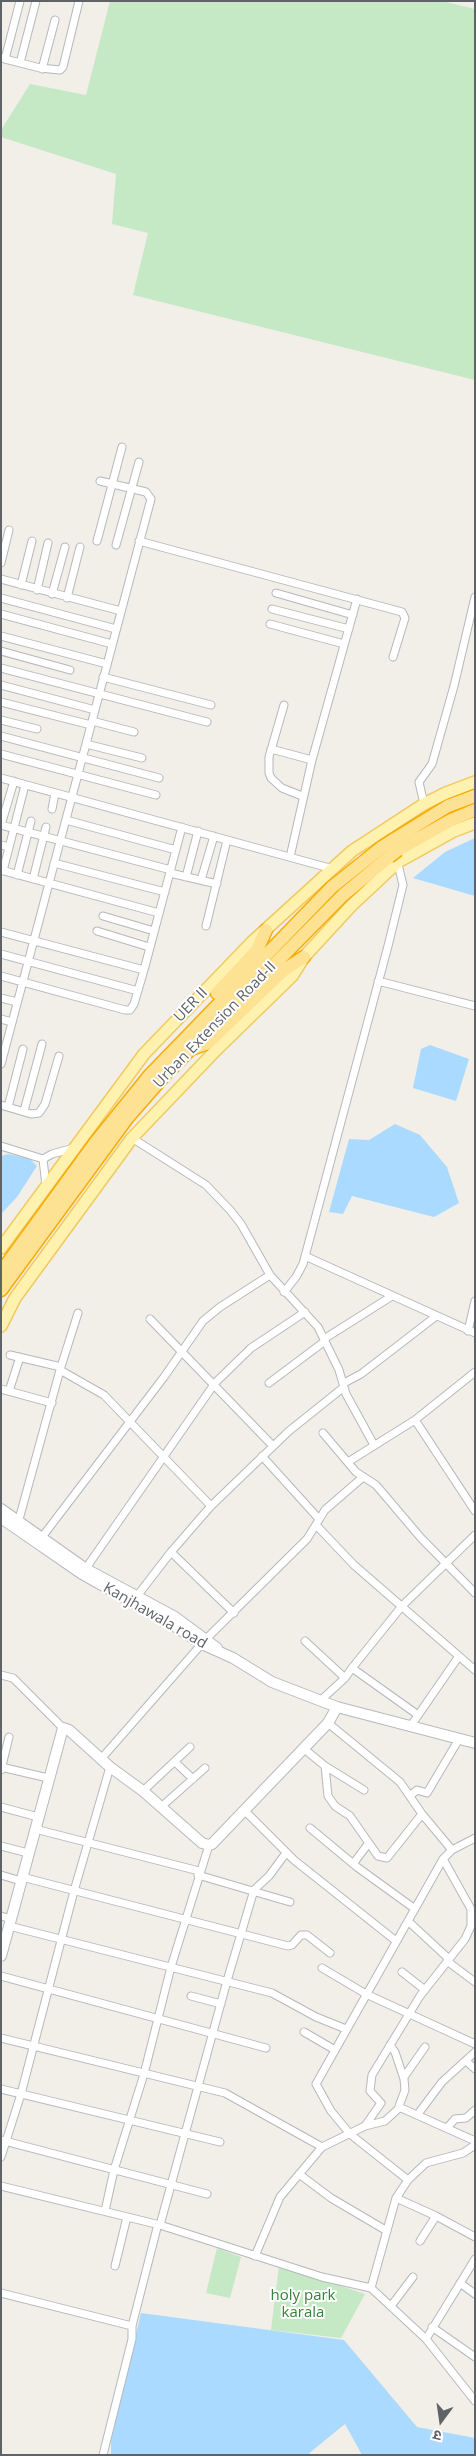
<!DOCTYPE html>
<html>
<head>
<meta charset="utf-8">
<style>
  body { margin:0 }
  #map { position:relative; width:476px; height:2456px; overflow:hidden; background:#f1efe8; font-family:"Open Sans","Noto Sans Devanagari",sans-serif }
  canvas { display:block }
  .frame { position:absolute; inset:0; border:2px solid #5f6368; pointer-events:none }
  .north { position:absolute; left:416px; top:2396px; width:50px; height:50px; -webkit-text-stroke:4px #fff; paint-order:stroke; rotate:194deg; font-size:14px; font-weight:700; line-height:20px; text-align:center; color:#5f6368 }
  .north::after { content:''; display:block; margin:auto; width:18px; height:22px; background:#5f6368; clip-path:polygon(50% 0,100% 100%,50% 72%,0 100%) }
</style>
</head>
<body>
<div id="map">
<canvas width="476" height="2456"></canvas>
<div class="frame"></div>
<div class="north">उ</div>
</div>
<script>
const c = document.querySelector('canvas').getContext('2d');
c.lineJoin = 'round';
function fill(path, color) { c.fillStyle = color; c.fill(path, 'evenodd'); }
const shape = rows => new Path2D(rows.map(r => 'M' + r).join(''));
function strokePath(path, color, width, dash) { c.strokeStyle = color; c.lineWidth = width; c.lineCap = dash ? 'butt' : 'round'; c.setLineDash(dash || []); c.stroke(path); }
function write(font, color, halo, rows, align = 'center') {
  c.font = font + ' "Open Sans",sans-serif'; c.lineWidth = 4; c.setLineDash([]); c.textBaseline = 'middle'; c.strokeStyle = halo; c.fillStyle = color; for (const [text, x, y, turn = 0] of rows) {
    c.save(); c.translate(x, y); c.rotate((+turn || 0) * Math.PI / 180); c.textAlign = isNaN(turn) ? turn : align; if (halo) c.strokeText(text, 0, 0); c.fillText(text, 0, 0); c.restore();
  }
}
fill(shape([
  [110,1,442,1,475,9,475,380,133,295,148,233,112,224,116,174,1,137,1,130,30,84,86,95],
  [217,2248,241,2257,230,2298,206,2293],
  [279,2266,365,2294,341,2338,271,2330]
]), '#c5e8c5');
fill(shape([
  [475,838,475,896,413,878,445,852],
  [430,1045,469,1059,456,1101,413,1088,421,1049],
  [395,1124,420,1135,447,1167,459,1203,434,1217,352,1196,343,1214,329,1212,349,1139,369,1140],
  [8,1154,30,1159,37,1166,17,1197,1,1214,1,1156],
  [141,2313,344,2340,417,2427,475,2438,475,2455,362,2455,345,2424,307,2455,111,2455,111,2441]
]), '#aadaff');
const street = shape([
  [1,58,40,68,60,70,63,67,79,1],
  [5,59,20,1],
  [20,63,36,1],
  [42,69,55,20],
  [97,541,122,447],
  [139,541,402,612,405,618,393,657],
  [116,545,139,462],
  [1,563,9,530],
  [1,579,121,611],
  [21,585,32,541],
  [37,590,48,543],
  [276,593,353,615],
  [52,594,65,547],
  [1,598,116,629],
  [67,598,80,547],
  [272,609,349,629],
  [1,614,112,644],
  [270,624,344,644],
  [1,636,107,664],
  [1,651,70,670],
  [1,668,207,722],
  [103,677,211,705],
  [1,685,95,710],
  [1,702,91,725],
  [284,705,269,757,269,773,271,778,282,788,302,796],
  [1,720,37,729],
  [92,721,134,732],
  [1,736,159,778],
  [86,744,142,758],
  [271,749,312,760],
  [1,754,156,795],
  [1,778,333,869],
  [14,781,1,825,171,870],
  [424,804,419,782,432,764,454,686,475,597],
  [52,809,55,793],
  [66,820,176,850],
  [1,845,9,847],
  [290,857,312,760,357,599],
  [54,863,165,892],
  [1,870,159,913],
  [3,871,25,785],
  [170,873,217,884],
  [17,875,31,821],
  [186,877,198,831],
  [33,879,46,827],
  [201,880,214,836],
  [103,916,154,931],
  [206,926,227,840],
  [97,931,149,947],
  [1,932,144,970],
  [1,954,138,991],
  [1,976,125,1010,130,1010,134,1004,144,970,182,827],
  [378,981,475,1006],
  [1,998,17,1002],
  [1,1019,12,1022],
  [1,1064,151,499,146,492,100,481],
  [1,1105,31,1114,39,1113,45,1104,59,1056],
  [8,1107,23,1049],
  [24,1111,42,1044],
  [132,1138,206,1185,230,1210,241,1224,270,1275,318,1327,339,1370,346,1394,374,1445],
  [1,1146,43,1159,52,1154,74,1148],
  [43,1159,46,1186],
  [305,1256,475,1333],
  [284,1292,296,1277,303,1264,388,946,403,885,397,860],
  [150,1319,273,1446],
  [468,1331,475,1301],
  [324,1339,392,1296],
  [10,1355,61,1367],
  [60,1370,104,1395,211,1506],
  [269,1383,325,1341],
  [344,1383,361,1374,435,1317],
  [1,1389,52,1403],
  [9,1391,20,1357],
  [415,1420,475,1511],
  [323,1433,356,1472,376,1485,421,1538,475,1593],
  [262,1456,319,1519],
  [348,1462,415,1420,475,1372],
  [18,1523,60,1370,78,1313],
  [316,1525,354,1565,475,1670],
  [39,1541,164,1377,203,1321,220,1307,270,1275],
  [171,1552,234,1613],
  [84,1571,215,1383,251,1348,305,1312],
  [134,1600,171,1552,211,1506,289,1431,344,1387],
  [305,1641,345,1678,352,1668],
  [1,1675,13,1678,63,1728],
  [320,1701,345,1678],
  [418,1715,352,1668,402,1606,475,1535],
  [328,1723,400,1782,422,1814,452,1850],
  [410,1727,459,1656],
  [303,1748,325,1766,364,1790],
  [101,1759,206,1639,307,1539,325,1510,363,1477],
  [175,1762,193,1779],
  [325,1766,328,1796,335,1806,350,1816,378,1856,387,1858,422,1814],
  [1,1767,48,1778],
  [1,1770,9,1737],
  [143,1791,190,1747],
  [411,1795,417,1790,427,1793,459,1739],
  [1,1807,38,1817],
  [161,1807,205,1768],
  [244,1810,294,1860,396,1941],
  [310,1828,357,1867,415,1909],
  [35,1829,199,1871],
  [1,1846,28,1853],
  [353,1864,368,1844],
  [1,1875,21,1881],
  [198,1875,290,1902],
  [22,1877,288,1946,292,1945,301,1935,307,1935,330,1953],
  [1,1916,11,1919],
  [408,1921,449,1959],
  [9,1926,272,1993,316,2017,346,2029],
  [447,1961,475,1982],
  [322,1968,366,1994,475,2044],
  [402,1972,425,1990],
  [1,1976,266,2048],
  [191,1996,221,2004],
  [304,2032,335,2050],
  [1,2038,225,2093,322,2147],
  [466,2061,475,2069],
  [404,2077,425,2047],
  [1,2089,220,2142],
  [399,2107,475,2141],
  [418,2114,442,2082,475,2052],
  [365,2126,381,2103,370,2091,372,2075,420,1996,465,1939,471,1926,471,1909,443,1859],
  [447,2128,455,2119,466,2118,475,2110],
  [1,2140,207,2194],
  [1,2157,21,2094,74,1891,110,1767],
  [299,2174,331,2198,387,2231],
  [408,2180,350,2134,331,2111,316,2084,443,1859,452,1850,475,1838],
  [1,2186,160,2225,322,2277,371,2288,426,2339,475,2401],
  [396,2198,436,2216,475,2237],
  [105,2211,114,2170,144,2074,171,1967,209,1845],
  [160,2225,227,1981,254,1890,269,1876,286,1853],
  [420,2241,436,2216],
  [255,2256,280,2197,322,2147,365,2126,385,2121,398,2109,405,2090,404,2079,395,2052,390,2045],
  [115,2266,127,2217],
  [460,2283,475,2294],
  [371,2288,396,2198,408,2180,426,2163,463,2153,475,2145],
  [1,2293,132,2326,158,2224],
  [391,2306,413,2277],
  [432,2327,475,2357],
  [426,2339,475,2259],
  [103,2455,132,2339,132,2326]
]);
const secondary = shape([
  [1,1509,86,1569,175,1617,217,1648],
  [1,1518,82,1574,171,1624,202,1644,233,1658,272,1682,337,1707,475,1743],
  [1,1956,63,1728,69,1730,110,1767,143,1791,202,1843,209,1845,212,1844,328,1723,337,1707]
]);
const primary = shape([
  [1,1248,144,1054,252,942,352,851,424,804,446,793,475,782],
  [1,1326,15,1298,132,1138,217,1049,292,976,304,957,351,906,398,862,454,831,475,823]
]);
const highway = shape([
  [393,840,448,806,475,796],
  [398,850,451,820,475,810],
  [217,993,257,950,266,930],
  [191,1049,208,1043,284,970,304,957],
  [1,1272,95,1143,149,1076,332,887,382,847],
  [1,1290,128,1117,164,1076,343,895,389,857]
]);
strokePath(street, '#b5b8bc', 9);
strokePath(secondary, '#b6babf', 12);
strokePath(primary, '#f2c960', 14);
strokePath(highway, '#f9ab00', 15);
strokePath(street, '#fff', 7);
strokePath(secondary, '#fff', 10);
strokePath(primary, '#fff2af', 11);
strokePath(highway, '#fde293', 12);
const highwayBridge = shape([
  [382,847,393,840],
  [389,857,398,850]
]);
strokePath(highwayBridge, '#f9ab00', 15, []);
strokePath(highwayBridge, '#fde293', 12);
write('15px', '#5f6368', '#fff', [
  ["UER II",191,1005,-46],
  ["Urban Extension Road-II",215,1025,-46],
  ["Kanjhawala road",155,1616,30]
]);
write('15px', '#348238', '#fff', [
  ["holy park",303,2296],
  ["karala",303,2313]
]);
</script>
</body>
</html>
